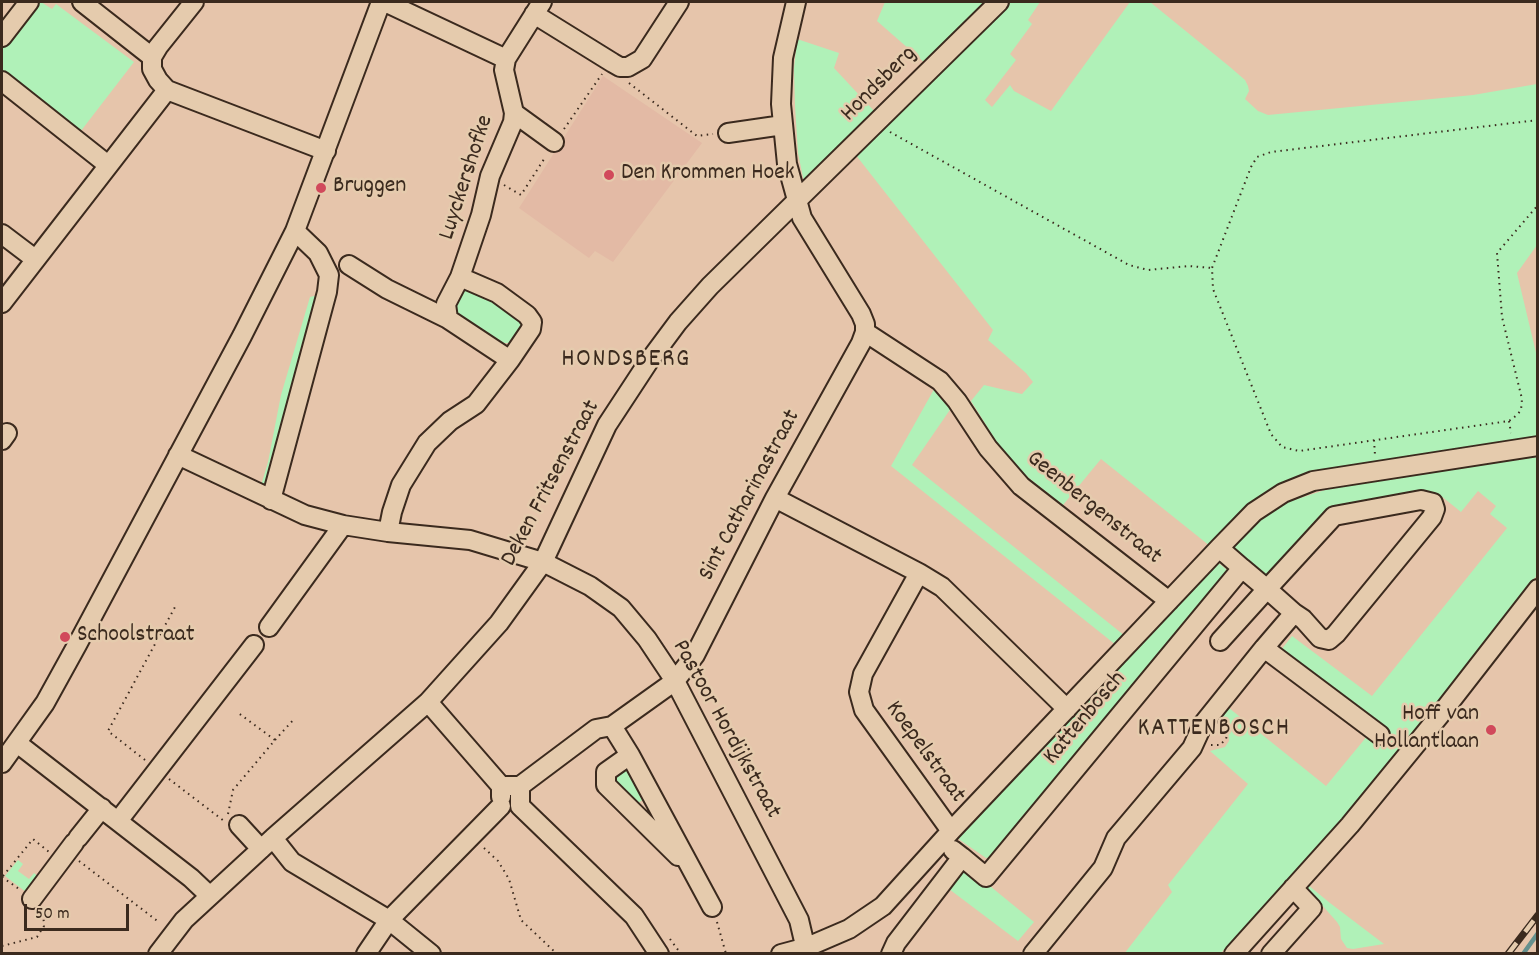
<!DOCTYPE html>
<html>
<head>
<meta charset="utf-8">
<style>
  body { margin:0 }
  #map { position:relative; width:1539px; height:955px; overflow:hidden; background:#e6c5ab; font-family:Dekko,sans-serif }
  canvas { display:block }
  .frame { position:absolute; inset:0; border:3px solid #3b2a1e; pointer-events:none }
  .scale { position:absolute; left:24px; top:904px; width:105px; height:27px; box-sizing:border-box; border:3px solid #3b2a1e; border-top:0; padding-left:8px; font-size:18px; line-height:21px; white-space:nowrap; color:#3b2a1e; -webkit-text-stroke:4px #e5cbad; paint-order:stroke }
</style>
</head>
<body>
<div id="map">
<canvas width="1539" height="955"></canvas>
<div class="frame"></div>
<div class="scale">50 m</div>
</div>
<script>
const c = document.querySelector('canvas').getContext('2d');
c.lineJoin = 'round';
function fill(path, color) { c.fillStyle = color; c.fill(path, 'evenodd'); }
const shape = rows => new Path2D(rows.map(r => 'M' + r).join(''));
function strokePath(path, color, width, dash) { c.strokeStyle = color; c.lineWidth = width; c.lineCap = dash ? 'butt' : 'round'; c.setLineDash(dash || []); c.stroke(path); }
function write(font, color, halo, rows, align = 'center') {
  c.font = font + ' Dekko,sans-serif'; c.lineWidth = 5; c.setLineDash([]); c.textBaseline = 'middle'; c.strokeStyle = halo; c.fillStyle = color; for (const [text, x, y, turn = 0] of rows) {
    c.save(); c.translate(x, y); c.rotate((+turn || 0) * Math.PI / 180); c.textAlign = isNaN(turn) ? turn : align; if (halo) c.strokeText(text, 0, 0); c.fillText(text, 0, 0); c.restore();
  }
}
fill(shape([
  [603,76,702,143,613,262,595,251,589,258,519,208]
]), '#e3baa5');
fill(shape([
  [36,2,41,2,52,9,56,4,134,62,77,136,2,77,2,47],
  [885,2,988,2,925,63,877,21],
  [1011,2,1040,2,1028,20,1032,24,1010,54,1016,60,985,100,992,107,1010,85,1014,91,1051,111,1130,2,1150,2,1230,67,1245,80,1248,86,1249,91,1245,99,1258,111,1268,115,1473,95,1537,84,1537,245,1517,273,1537,357,1537,442,1294,483,1210,546,1101,459,1063,505,1030,479,1014,464,998,444,971,401,984,385,1022,394,1033,382,1026,373,988,340,993,330,855,154],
  [797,39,839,53,834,68,875,112,804,182,798,153,795,106,794,69],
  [467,288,475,288,528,323,512,343,500,343,459,317,455,310,456,297,461,291],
  [322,294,270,479,260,489,268,462,281,395,310,297],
  [937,384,956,401,912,465,1125,636,1116,645,891,466],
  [1537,457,1537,575,1441,700,1356,804,1221,953,1124,954,1172,892,1168,885,1248,784,1210,751,1225,747,1229,741,1228,728,1216,714,1224,704,1326,786,1368,735,1383,746,1391,736,1281,650,1292,636,1372,696,1507,528,1490,514,1496,506,1478,491,1461,512,1440,495,1432,492,1422,492,1334,508,1267,577,1229,548,1250,526,1267,513,1285,503,1325,490,1358,483],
  [1216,561,1227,570,994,856,986,858,960,840,957,836],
  [625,764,648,796,634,806,610,782],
  [18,860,23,864,18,871,29,879,34,873,42,880,30,895,5,876],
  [963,864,1034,922,1018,941,945,886],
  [1308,885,1330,903,1384,944,1353,949,1347,948,1341,939,1340,927,1337,922,1306,887]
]), '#b0f1b8');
strokePath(shape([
  [1523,954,1538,933]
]), '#66918e', 4.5);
const minor = shape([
  [82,2,152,57],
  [385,2,506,59],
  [796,2,783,58,781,104,787,164,802,218,861,314,865,324,865,332,940,381,957,401,988,448,1021,486,1169,601],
  [534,14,613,63,620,67,628,67,642,59,679,2],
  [2,37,29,2],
  [2,81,108,165],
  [167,90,158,80,152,69,152,57,158,47,194,2],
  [514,113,554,142],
  [728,133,783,125],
  [2,234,35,259],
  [349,265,387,289,448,319,510,360],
  [2,303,167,90,326,151],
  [448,319,446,304,460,277],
  [2,440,7,433],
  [178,455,305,515,343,525,388,532,470,540,543,562,590,586,621,608,647,639,675,681,799,920,807,954],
  [775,498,919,573,942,587,1067,709],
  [271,500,327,292,329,275,318,253,295,231],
  [388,532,392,512,401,485,427,443,450,421,476,404,510,360,531,329,532,322,527,315,497,293,460,277,481,215,490,176,513,122,514,113,504,70,506,59,542,2],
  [919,573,863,674,859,692,864,710,951,831],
  [1294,613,1264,648,1380,735],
  [269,627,343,525],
  [1220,641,1267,589,1334,516,1421,500,1433,503,1435,509,1432,517,1336,634,1329,640,1320,638,1303,619,1294,613,1267,589,1242,568],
  [428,702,501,786,501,797],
  [612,726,630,755,712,907],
  [17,743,191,878,210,896],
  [630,755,606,772,606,785,678,856],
  [2,763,45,703,77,645,242,336,295,231,381,2],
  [501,786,520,786,520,806,634,916,659,954],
  [520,786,596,729,612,726,675,681,695,655,775,498,861,343,865,332],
  [118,821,254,645],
  [239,825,261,849],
  [78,838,102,808],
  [273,838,292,862,389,920,431,954],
  [962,857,986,877,1242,568,1219,548],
  [32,899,74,843],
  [158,954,184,920,273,838,428,702,499,623,543,562,607,425,649,361,678,322,710,286,999,2],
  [366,954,389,920,501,806],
  [781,954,807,947,849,929,883,906,951,831,1219,548,1254,512,1283,493,1313,481,1538,446],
  [891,954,896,943,962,857,953,850],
  [1033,954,1103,868,1116,838,1192,748,1203,724,1264,648],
  [1234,954,1350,825,1440,715,1538,589],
  [1271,954,1312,908,1293,888]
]);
strokePath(minor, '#3b2a1e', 22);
strokePath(shape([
  [629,83,697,136,713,134],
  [1538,120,1271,152,1257,157,1251,167,1212,268,1213,289,1271,434,1282,447,1299,451,1509,421,1517,415,1521,410,1522,399,1502,317,1497,253,1538,205],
  [564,129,602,74],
  [890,132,1129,265,1148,270,1189,266,1212,268],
  [504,185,521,195,546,156],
  [1509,421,1511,433],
  [1374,440,1375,455],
  [275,740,295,718],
  [1211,745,1220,745,1226,739,1228,731,1223,723],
  [145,760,108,731,175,607],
  [169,779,224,821],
  [228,814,233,790,275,740,237,712],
  [484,848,498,861,509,879,521,920,557,954],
  [79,861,160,923],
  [3,876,33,839,49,852],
  [2,877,19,889],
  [717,922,726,954],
  [670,939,681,954],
  [2,946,37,937,44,926,43,910]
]), '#3b2a1e', 2, [1.5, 4.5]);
strokePath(minor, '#e5cbad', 18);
const rail = shape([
  [1508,954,1538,915]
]);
strokePath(rail, '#3b2a1e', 7);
strokePath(rail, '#e5cbad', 4.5, [14]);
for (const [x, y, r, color] of [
  [609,175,6,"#d1495b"],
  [321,188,6,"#d1495b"],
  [65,637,6,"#d1495b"],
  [1491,730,6,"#d1495b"]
]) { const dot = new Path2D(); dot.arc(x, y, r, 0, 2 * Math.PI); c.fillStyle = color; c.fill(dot); strokePath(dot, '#e5cbad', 2); }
write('24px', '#3b2a1e', '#e5cbad', [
  ["Hondsberg",880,85,-45],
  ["Luyckershofke",468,178,-72],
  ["Deken Fritsenstraat",552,484,-62],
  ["Sint Catharinastraat",751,496,-62],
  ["Geenbergenstraat",1093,509,39],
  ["Kattenbosch",1086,719,-50],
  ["Pastoor Hordijkstraat",725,730,61],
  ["Koepelstraat",924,753,54]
]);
write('24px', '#3b2a1e', '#e5cbad', [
  ["Den Krommen Hoek",621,175],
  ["Bruggen",333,188],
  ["Schoolstraat",77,637],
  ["Hoff van",1479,716,"right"],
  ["Hollantlaan",1479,744,"right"]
], 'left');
c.letterSpacing = '1.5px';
write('26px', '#3b2a1e', '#e5cbad', [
  ["HONDSBERG",626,361],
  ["KATTENBOSCH",1214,730]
]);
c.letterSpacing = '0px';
</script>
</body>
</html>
